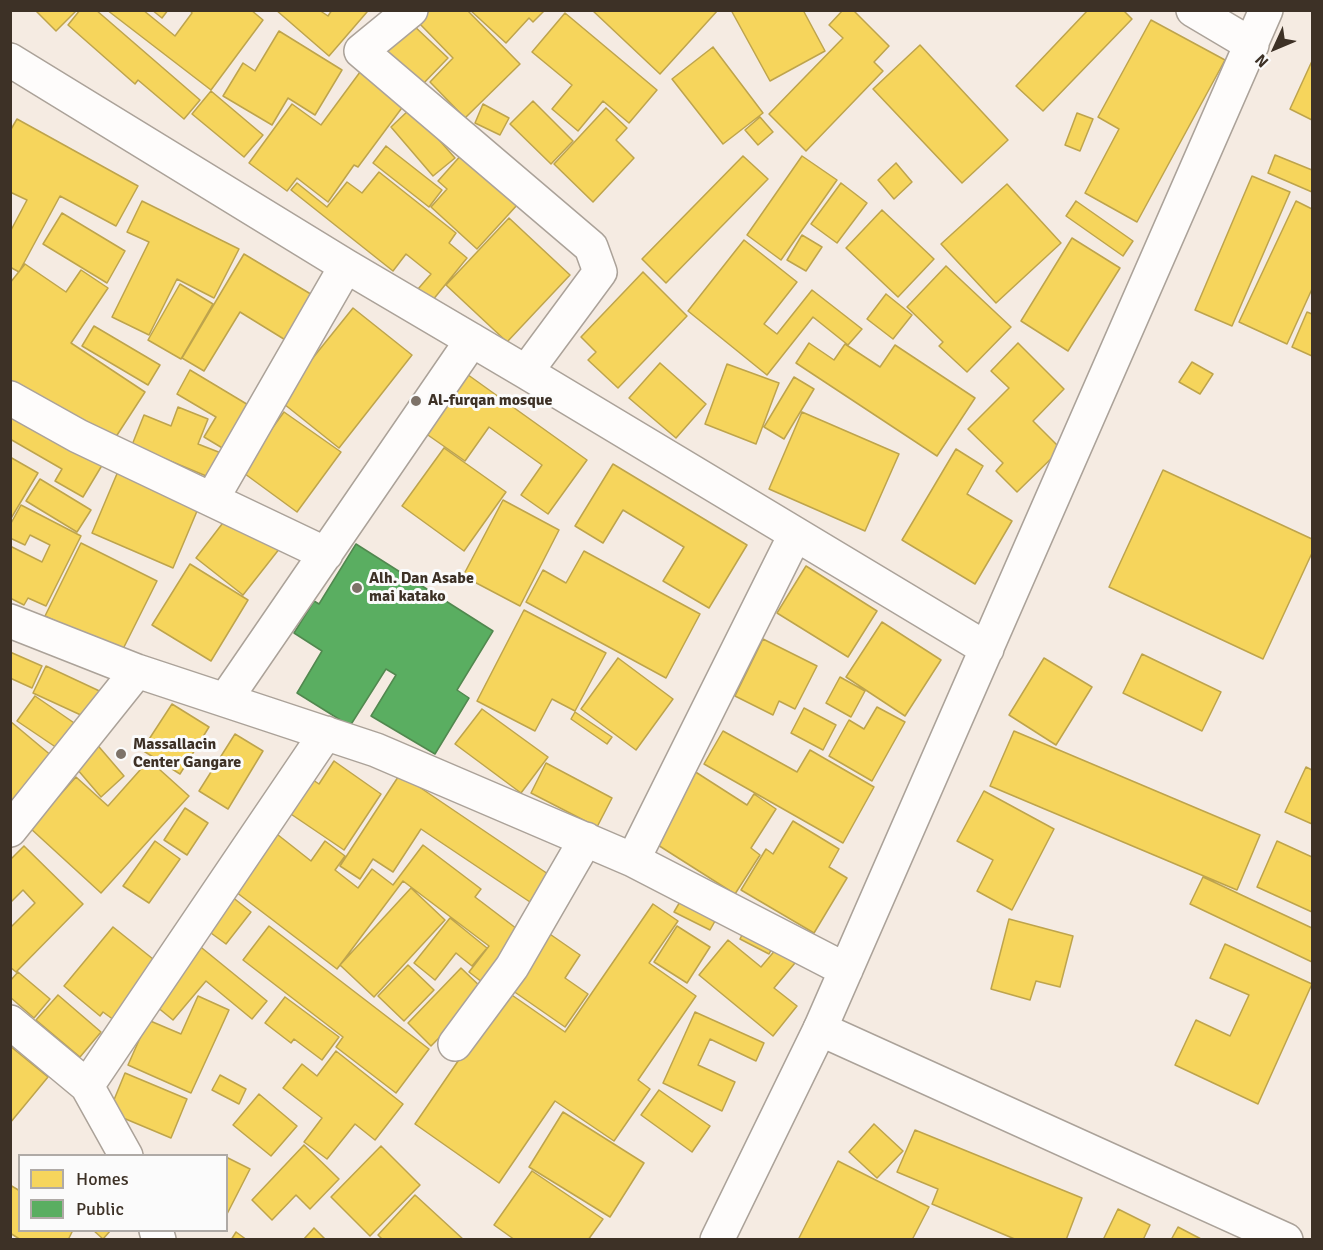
<!DOCTYPE html>
<html>
<head>
<meta charset="utf-8">
<style>
  body { margin:0 }
  #map { position:relative; width:1323px; height:1250px; overflow:hidden; background:#f5ebe2; font-family:Signika,sans-serif }
  canvas { display:block }
  .frame { position:absolute; inset:0; border:12px solid #3d3126; pointer-events:none }
  .legend { position:absolute; left:18px; top:1154px; width:210px; height:78px; box-sizing:border-box; background:#fbfbfb; border:2px solid #afaaa6; margin:0; padding:8px 10px; list-style:none; font-size:18px; color:#3d3126 }
  .legend li { display:flex; align-items:center; gap:12px; height:30px }
  .legend b { width:30px; border:2px solid #afaaa6 }
  .north { position:absolute; left:1245px; top:18px; width:60px; height:60px; -webkit-text-stroke:4px #fbfbfb; paint-order:stroke; rotate:226deg; font-size:16px; font-weight:700; line-height:24px; text-align:center; color:#3d3126 }
  .north::after { content:''; display:block; margin:auto; width:21px; height:27px; background:#3d3126; clip-path:polygon(50% 0,100% 100%,50% 72%,0 100%) }
</style>
</head>
<body>
<div id="map">
<canvas width="1323" height="1250"></canvas>
<div class="frame"></div>
<ul class="legend">
<li><b style="height:16px;background:#f6d55c"></b>Homes</li>
<li><b style="height:16px;background:#5aae61"></b>Public</li>
</ul>
<div class="north">N</div>
</div>
<script>
const c = document.querySelector('canvas').getContext('2d');
c.lineJoin = 'round';
function fill(path, color) { c.fillStyle = color; c.fill(path, 'evenodd'); }
const shape = rows => new Path2D(rows.map(r => 'M' + r).join(''));
function strokePath(path, color, width, dash) { c.strokeStyle = color; c.lineWidth = width; c.lineCap = dash ? 'butt' : 'round'; c.setLineDash(dash || []); c.stroke(path); }
function write(font, color, halo, rows, align = 'center') {
  c.font = font + ' Signika,sans-serif'; c.lineWidth = 6; c.setLineDash([]); c.textBaseline = 'middle'; c.strokeStyle = halo; c.fillStyle = color; for (const [text, x, y, turn = 0] of rows) {
    c.save(); c.translate(x, y); c.rotate((+turn || 0) * Math.PI / 180); c.textAlign = isNaN(turn) ? turn : align; if (halo) c.strokeText(text, 0, 0); c.fillText(text, 0, 0); c.restore();
  }
}
const homes = shape([
  [35,10,77,10,56,31,35,10],
  [80,10,96,10,200,100,184,119,138,80,135,84,68,25,80,10],
  [107,10,143,10,175,36,192,13,190,10,251,10,263,20,211,90,107,10],
  [152,10,168,10,162,18,152,10],
  [276,10,319,10,328,16,332,10,365,10,367,12,329,56,276,10],
  [430,10,467,10,520,64,465,118,430,82,453,58,418,22,430,10],
  [470,10,545,10,533,22,529,18,506,43,470,10],
  [592,10,718,10,660,74,592,10],
  [731,10,803,10,825,51,770,81,731,10],
  [843,10,853,10,889,46,874,62,883,71,806,151,769,114,843,38,829,25,843,10],
  [1088,10,1123,10,1132,19,1043,111,1016,86,1088,10],
  [565,13,657,90,629,123,603,101,578,131,552,109,572,85,532,52,565,13],
  [1151,20,1225,60,1137,222,1085,193,1119,129,1098,117,1151,20],
  [412,24,448,58,420,87,384,53,412,24],
  [279,31,342,70,315,115,288,98,272,125,223,96,243,63,255,71,279,31],
  [920,45,1008,140,962,183,873,89,920,45],
  [713,47,763,113,723,144,672,79,713,47],
  [1312,61,1312,120,1290,109,1312,61],
  [363,68,407,101,358,167,354,165,328,202,297,178,287,191,249,163,292,104,321,125,363,68],
  [211,91,263,135,244,157,192,114,211,91],
  [533,101,573,141,551,164,510,124,533,101],
  [483,104,509,118,500,135,475,123,483,104],
  [411,108,455,158,433,176,391,127,411,108],
  [606,108,627,128,616,140,634,158,593,202,554,164,606,108],
  [1077,113,1093,119,1080,151,1065,145,1077,113],
  [760,117,773,132,758,145,745,130,760,117],
  [17,119,138,186,116,226,60,196,19,272,10,267,10,232,27,200,10,192,10,131,17,119],
  [386,146,442,190,429,207,373,163,386,146],
  [463,153,518,204,477,249,431,207,447,189,438,181,463,153],
  [1275,155,1312,170,1312,192,1268,173,1275,155],
  [743,156,768,179,666,283,642,259,743,156],
  [802,156,837,180,781,260,747,235,802,156],
  [896,163,912,182,894,199,878,180,896,163],
  [379,172,456,233,449,243,467,258,432,301,418,289,431,274,406,254,393,271,291,190,297,183,327,207,347,182,362,193,379,172],
  [1252,176,1290,192,1232,326,1195,310,1252,176],
  [841,183,867,203,837,243,811,224,841,183],
  [1007,184,1061,243,996,303,941,244,1007,184],
  [142,201,239,249,214,298,177,279,149,335,112,317,149,242,127,232,142,201],
  [1076,201,1133,241,1123,256,1066,216,1076,201],
  [1296,201,1312,209,1312,289,1287,344,1239,322,1296,201],
  [882,210,934,259,898,297,846,248,882,210],
  [62,213,125,251,107,283,43,244,62,213],
  [509,218,570,275,507,342,446,285,509,218],
  [802,235,822,247,806,271,787,260,802,235],
  [1072,238,1120,268,1068,351,1021,321,1072,238],
  [744,240,797,282,764,324,777,334,812,290,862,329,848,345,813,317,767,375,688,311,744,240],
  [244,254,314,296,287,341,240,312,204,371,182,358,244,254],
  [25,264,66,292,81,270,108,288,71,343,145,392,108,449,10,385,10,283,25,264],
  [946,266,1011,327,967,372,939,346,943,342,907,307,946,266],
  [643,272,687,316,618,388,588,360,596,352,581,337,643,272],
  [180,284,213,304,181,359,148,340,180,284],
  [886,294,912,315,893,339,867,319,886,294],
  [353,308,412,355,339,448,279,400,353,308],
  [1307,312,1312,314,1312,356,1292,347,1307,312],
  [94,326,160,365,148,385,82,346,94,326],
  [809,343,834,360,845,344,880,367,895,345,975,398,937,456,796,363,809,343],
  [1018,343,1064,389,1033,421,1061,449,1017,492,996,471,1003,463,968,429,1009,388,991,371,1018,343],
  [1192,362,1213,374,1200,394,1179,382,1192,362],
  [660,363,706,404,676,438,629,398,660,363],
  [727,364,779,383,756,444,705,424,727,364],
  [457,367,587,460,548,514,521,495,542,465,489,427,465,461,415,426,457,367],
  [190,370,250,406,224,449,204,437,216,417,177,394,190,370],
  [794,377,814,389,784,439,764,427,794,377],
  [10,406,104,462,83,497,55,481,62,469,10,439,10,406],
  [178,407,208,419,198,444,221,453,211,478,132,445,144,415,171,426,178,407],
  [284,412,341,452,297,512,241,471,284,412],
  [802,412,899,454,865,531,769,489,802,412],
  [444,448,506,492,464,551,402,506,444,448],
  [956,449,983,466,967,494,1012,521,975,584,902,540,956,449],
  [10,457,38,473,10,520,10,457],
  [613,464,747,545,709,608,663,581,684,547,623,510,603,543,575,526,613,464],
  [119,469,200,504,173,568,92,533,119,469],
  [1163,470,1312,539,1312,553,1263,659,1109,587,1163,470],
  [40,479,91,510,77,532,26,501,40,479],
  [503,500,559,530,520,606,463,576,503,500],
  [21,505,81,536,46,606,28,598,24,605,10,598,10,546,42,562,50,545,30,535,25,545,10,538,10,525,21,505],
  [232,511,280,548,243,595,196,558,232,511],
  [81,543,157,581,121,653,45,616,81,543],
  [584,551,700,614,666,678,526,602,543,570,566,583,584,551],
  [190,564,248,600,211,661,152,625,190,564],
  [806,566,877,611,848,657,777,613,806,566],
  [524,610,606,653,575,711,552,699,535,731,477,701,524,610],
  [882,622,941,660,905,716,846,677,882,622],
  [763,639,817,666,795,709,779,701,773,715,735,696,763,639],
  [10,652,42,666,32,688,10,678,10,652],
  [1142,654,1221,692,1202,731,1123,693,1142,654],
  [618,658,673,699,636,750,581,709,618,658],
  [1044,658,1092,687,1056,745,1009,715,1044,658],
  [46,666,108,695,96,722,33,693,46,666],
  [840,677,865,691,851,717,826,703,840,677],
  [35,696,80,727,63,752,17,721,35,696],
  [172,704,209,727,180,774,142,750,172,704],
  [877,707,905,722,872,781,829,756,849,720,864,729,877,707],
  [804,708,836,725,823,750,791,733,804,708],
  [482,709,548,757,521,793,455,744,482,709],
  [575,712,612,737,607,744,571,719,575,712],
  [10,721,59,762,10,819,10,721],
  [723,731,797,772,810,750,874,787,843,843,704,764,723,731],
  [1014,731,1260,835,1237,890,990,786,1014,731],
  [235,734,263,751,228,809,199,791,235,734],
  [94,741,124,776,101,797,71,762,94,741],
  [149,760,189,796,101,893,30,828,76,777,108,806,149,760],
  [334,761,381,794,344,850,279,806,301,772,319,784,334,761],
  [546,763,612,798,597,827,531,793,546,763],
  [1306,767,1312,770,1312,824,1285,812,1306,767],
  [694,771,747,805,754,794,776,809,751,848,760,855,735,894,650,840,694,771],
  [400,774,548,874,530,902,421,829,393,872,373,859,360,879,340,866,400,774],
  [984,791,1054,829,1012,910,977,891,993,860,957,841,984,791],
  [185,808,208,823,187,855,164,840,185,808],
  [793,821,839,849,829,867,847,878,814,933,741,890,766,849,773,854,793,821],
  [273,831,311,861,325,841,345,856,335,870,358,888,372,869,393,885,423,845,481,889,475,897,525,935,487,986,469,972,489,946,403,881,337,969,236,892,273,831],
  [155,841,180,859,149,903,123,886,155,841],
  [1277,841,1312,857,1312,912,1257,887,1277,841],
  [24,846,83,904,16,972,10,967,10,928,35,903,23,890,10,903,10,860,24,846],
  [1203,877,1312,928,1312,962,1190,904,1203,877],
  [411,888,445,920,374,997,340,965,411,888],
  [226,892,251,912,226,944,200,925,226,892],
  [684,895,719,914,710,930,674,912,684,895],
  [653,904,678,921,649,963,696,996,638,1080,650,1089,614,1141,555,1101,499,1183,415,1124,506,991,565,1032,653,904],
  [450,918,487,948,472,966,456,953,435,980,414,963,450,918],
  [1009,919,1073,936,1060,987,1036,981,1030,1000,991,989,1009,919],
  [749,921,778,937,769,954,740,939,749,921],
  [269,926,429,1049,396,1093,336,1047,343,1037,243,960,269,926],
  [677,926,710,947,687,983,654,962,677,926],
  [113,927,163,967,118,1023,103,1012,100,1016,64,986,113,927],
  [544,930,580,955,565,978,588,994,565,1027,506,986,544,930],
  [728,940,761,967,777,948,795,963,774,988,797,1006,773,1036,699,975,728,940],
  [197,944,267,1001,252,1019,206,981,173,1020,151,1002,197,944],
  [1225,944,1312,984,1258,1104,1175,1065,1196,1020,1230,1036,1249,995,1210,978,1225,944],
  [408,965,434,990,404,1021,378,996,408,965],
  [461,968,485,991,431,1046,408,1023,461,968],
  [18,972,50,999,34,1018,10,997,10,981,18,972],
  [58,995,101,1032,80,1057,36,1020,58,995],
  [198,996,229,1010,191,1093,128,1065,148,1020,181,1034,198,996],
  [285,997,339,1037,322,1060,294,1039,291,1043,265,1023,285,997],
  [695,1012,764,1043,756,1061,710,1039,698,1065,735,1082,722,1111,663,1083,695,1012],
  [10,1046,48,1077,10,1123,10,1046],
  [336,1051,403,1104,375,1140,355,1124,327,1159,304,1142,322,1118,283,1088,302,1064,317,1076,336,1051],
  [125,1073,187,1099,171,1138,109,1112,125,1073],
  [220,1075,246,1089,239,1104,212,1090,220,1075],
  [659,1090,710,1126,692,1152,641,1115,659,1090],
  [259,1094,297,1126,271,1156,233,1125,259,1094],
  [563,1112,644,1163,610,1217,529,1167,563,1112],
  [874,1124,903,1151,877,1178,849,1152,874,1124],
  [915,1130,1082,1198,1066,1240,1017,1240,932,1204,938,1189,897,1172,915,1130],
  [304,1145,339,1179,310,1209,296,1195,272,1220,252,1200,304,1145],
  [381,1146,420,1185,370,1236,331,1197,381,1146],
  [226,1157,250,1169,226,1216,226,1157],
  [838,1161,929,1207,912,1240,798,1240,838,1161],
  [532,1171,603,1219,588,1240,515,1240,494,1225,532,1171],
  [10,1185,20,1191,20,1230,73,1230,68,1240,21,1240,10,1233,10,1185],
  [415,1195,464,1240,383,1240,378,1235,415,1195],
  [1118,1209,1150,1225,1143,1240,1103,1240,1118,1209],
  [1178,1227,1203,1240,1171,1240,1178,1227],
  [314,1228,326,1240,303,1240,314,1228],
  [93,1230,111,1230,103,1239,93,1230],
  [236,1232,247,1240,231,1240,236,1232]
]);
fill(homes, '#f6d55c');
strokePath(homes, '#bea44c', 1.5);
const public = shape([
  [356,544,493,631,457,690,469,698,435,754,371,716,396,675,386,669,350,726,297,693,322,651,294,633,314,601,319,604,356,544]
]);
fill(public, '#5aae61');
strokePath(public, '#51884f', 1.5);
const street = shape([
  [411,10,361,51,591,247,600,272,526,372],
  [1193,10,1252,45],
  [10,60,346,266,526,372,987,649],
  [10,398,78,436,326,554],
  [212,499,346,266],
  [10,621,137,671,376,750,633,860,846,970],
  [225,700,472,340],
  [10,830,137,671],
  [633,860,795,535],
  [10,1022,87,1086,126,1156],
  [820,1029,1266,10],
  [455,1044,512,967,586,839],
  [87,1086,326,733],
  [156,1230,159,1240]
]);
const secondary = shape([
  [717,1240,820,1029,1286,1240]
]);
strokePath(street, '#aba299', 36);
strokePath(secondary, '#aba299', 36);
strokePath(street, '#fefcfb', 33);
strokePath(secondary, '#fefcfb', 33);
for (const [x, y, r, color] of [
  [416,401,6,"#7d7268"],
  [357,588,6,"#7d7268"],
  [121,754,6,"#7d7268"]
]) { const dot = new Path2D(); dot.arc(x, y, r, 0, 2 * Math.PI); c.fillStyle = color; c.fill(dot); strokePath(dot, '#fbfbfb', 2); }
write('bold 16px', '#3d3126', '#fbfbfb', [
  ["Al-furqan mosque",428,401],
  ["Alh. Dan Asabe",369,579],
  ["mai katako",369,597],
  ["Massallacin",133,745],
  ["Center Gangare",133,763]
], 'left');
</script>
</body>
</html>
